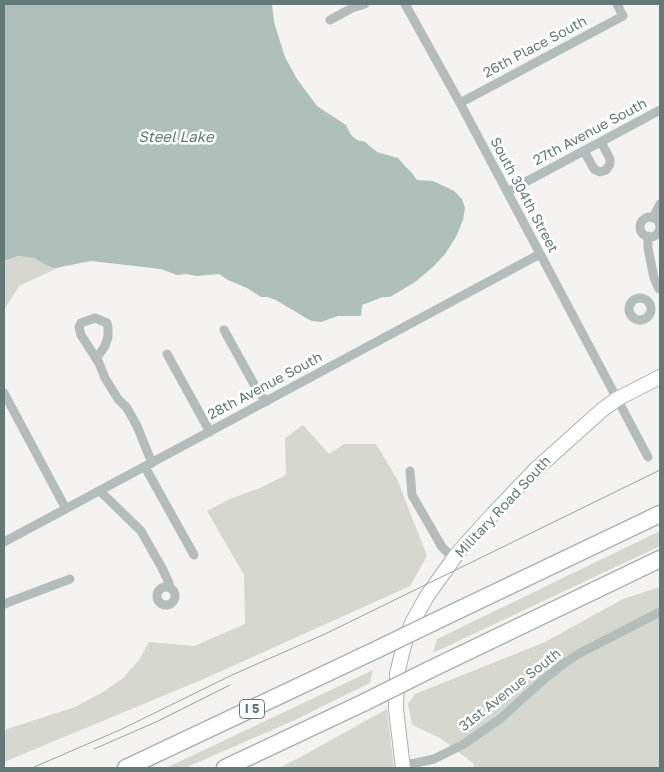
<!DOCTYPE html>
<html>
<head>
<meta charset="utf-8">
<style>
  body { margin:0 }
  #map { position:relative; width:664px; height:772px; overflow:hidden; background:#f4f2f1; font-family:"Golos Text",sans-serif }
  canvas { display:block }
  .frame { position:absolute; inset:0; border:5px solid #637977; pointer-events:none }
</style>
</head>
<body>
<div id="map">
<canvas width="664" height="772"></canvas>
<div class="frame"></div>
</div>
<script>
const c = document.querySelector('canvas').getContext('2d');
c.lineJoin = 'round';
function fill(path, color) { c.fillStyle = color; c.fill(path, 'evenodd'); }
const shape = rows => new Path2D(rows.map(r => 'M' + r).join(''));
function strokePath(path, color, width, dash) { c.strokeStyle = color; c.lineWidth = width; c.lineCap = dash ? 'butt' : 'round'; c.setLineDash(dash || []); c.stroke(path); }
function write(font, color, halo, rows, align = 'center') {
  c.font = font + ' "Golos Text",sans-serif'; c.lineWidth = 5; c.setLineDash([]); c.textBaseline = 'middle'; c.strokeStyle = halo; c.fillStyle = color; for (const [text, x, y, turn = 0] of rows) {
    c.save(); c.translate(x, y); c.rotate((+turn || 0) * Math.PI / 180); c.textAlign = isNaN(turn) ? turn : align; if (halo) c.strokeText(text, 0, 0); c.fillText(text, 0, 0); c.restore();
  }
}
fill(shape([
  [18,256,34,258,51,267,62,266,19,286,4,310,4,261],
  [303,425,329,454,344,444,376,444,397,479,427,556,410,586,206,678,4,762,4,730,75,707,103,692,123,678,139,660,149,642,194,646,245,624,244,575,207,511,230,499,260,488,286,475,285,438],
  [660,531,660,546,433,653,437,639],
  [660,587,660,768,474,768,473,763,440,738,412,725,408,704,415,694,545,642,623,599],
  [373,670,370,683,295,720,185,768,166,768],
  [387,709,394,768,280,768,304,755]
]), '#d5d6cf');
fill(shape([
  [4,4,272,4,274,22,285,57,297,79,317,106,346,125,351,135,357,140,365,142,377,152,398,158,405,166,412,173,417,180,433,181,446,187,454,191,462,199,465,208,463,220,456,237,445,254,433,267,415,282,390,297,383,297,362,305,361,316,338,316,321,322,312,321,306,318,276,300,267,297,261,297,247,288,228,280,219,274,197,276,186,274,177,275,161,269,91,261,55,268,48,266,34,258,18,256,4,261]
]), '#aebeb9');
const major = shape([
  [403,768,396,709,397,674,404,645,412,623,427,596,457,554,493,514,535,470,602,410,617,399,660,377]
]);
const highway = shape([
  [442,618,660,514],
  [429,670,660,559],
  [126,768,378,649],
  [225,768,365,702]
]);
strokePath(major, '#a9b1b0', 16);
strokePath(highway, '#a9b0b0', 19);
strokePath(shape([
  [405,4,460,103,648,457],
  [330,20,352,8,365,4],
  [460,103,623,16,617,4],
  [584,151,594,169,600,172,606,170,610,164,610,159,601,142],
  [507,192,660,110],
  '640 227a10 10 0 1 1 20 0a10 10 0 1 1-20 0Z',
  [653,218,660,204],
  [648,236,648,248,654,278,659,289],
  '629 309a11 11 0 1 1 22 0a11 11 0 1 1-22 0Z',
  [224,330,255,386,266,402],
  [167,354,210,432],
  [96,359,105,346,108,337,108,328,107,323,95,318,81,323,79,327,81,335,99,363,105,378,118,399,127,408,137,426,152,463],
  [4,393,66,509],
  [145,467,194,555],
  [410,471,412,495,442,547,454,559],
  [100,491,141,531,162,568,169,583,169,587],
  [4,542,540,254],
  '157 596a9 9 0 1 1 18 0a9 9 0 1 1-18 0Z',
  [4,604,70,579],
  [402,766,434,759,464,744,500,719,542,681,563,664,580,653,660,612]
]), '#b4bcbb', 9);
strokePath(major, '#fff', 14);
strokePath(highway, '#fff', 16);
strokePath(shape([
  [94,749,156,722,230,685],
  [32,768,122,729,232,675,325,634,660,470]
]), '#96a2a0', 1);
const highwayBridge = shape([
  [378,649,442,618],
  [365,702,429,670]
]);
strokePath(highwayBridge, '#a9b0b0', 19, []);
strokePath(highwayBridge, '#fff', 16);
for (const [x, y, w] of [
  [252,709,25]
]) { const box = new Path2D(); box.roundRect(x - w / 2, y - 9.5, w, 19, 4); c.fillStyle = '#fff'; c.fill(box); strokePath(box, '#637977', 1); }
write('bold 12px', '#637977', null, [
  ["I 5",252,709]
]);
write('14px', '#637977', '#fff', [
  ["26th Place South",535,47,-28],
  ["27th Avenue South",590,132,-28],
  ["South 304th Street",524,195,62],
  ["28th Avenue South",265,386,-28],
  ["Military Road South",503,507,-47],
  ["31st Avenue South",510,690,-38]
]);
write('italic 15px', '#637b75', '#fff', [
  ["Steel Lake",176,137]
]);
</script>
</body>
</html>
